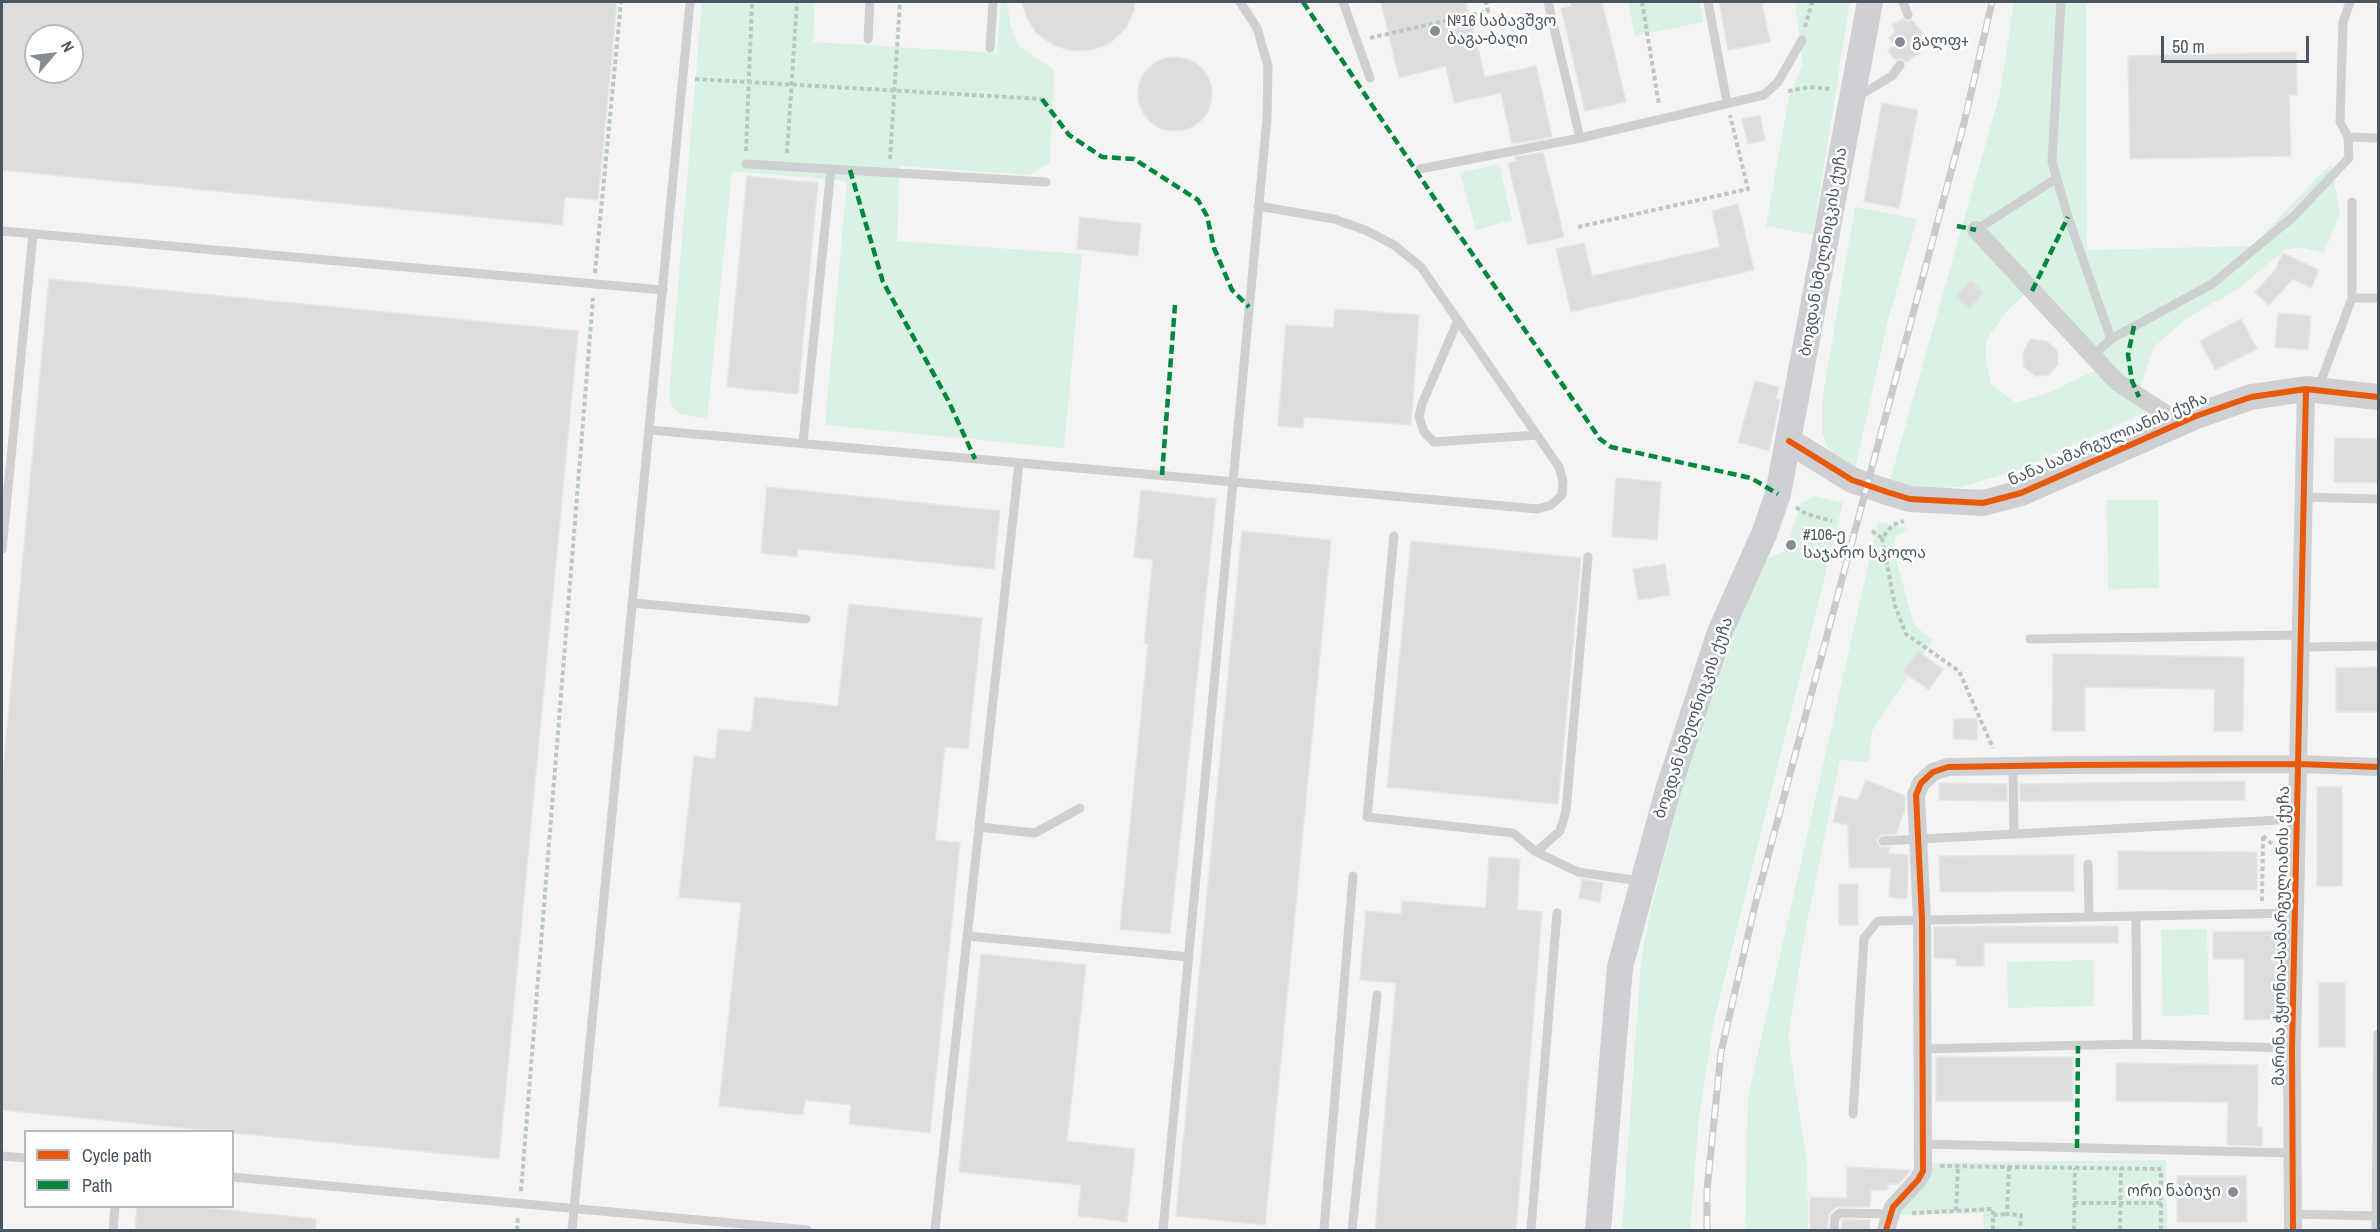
<!DOCTYPE html>
<html>
<head>
<meta charset="utf-8">
<style>
  body { margin:0 }
  #map { position:relative; width:2380px; height:1232px; overflow:hidden; background:#f4f4f4; font-family:"Archivo Narrow",sans-serif }
  canvas { display:block }
  .frame { position:absolute; inset:0; border:3px solid #4a5661; pointer-events:none }
  .legend { position:absolute; left:24px; top:1130px; width:210px; height:78px; box-sizing:border-box; background:#fff; border:2px solid #b7bbc0; margin:0; padding:8px 10px; list-style:none; font-size:18px; color:#4a5661 }
  .legend li { display:flex; align-items:center; gap:12px; height:30px }
  .legend b { width:30px; border:2px solid #b7bbc0 }
  .north { position:absolute; left:24px; top:24px; width:60px; height:60px; box-sizing:border-box; background:#fff; border:2px solid #b7bbc0; border-radius:50%; rotate:62deg; font-size:16px; font-weight:700; line-height:24px; text-align:center; color:#4a5661 }
  .north::after { content:''; display:block; margin:auto; width:21px; height:27px; background:#868d94; clip-path:polygon(50% 0,100% 100%,50% 72%,0 100%) }
  .scale { position:absolute; left:2161px; top:36px; width:148px; height:27px; box-sizing:border-box; border:3px solid #4a5661; border-top:0; padding-left:8px; font-size:18px; line-height:21px; white-space:nowrap; color:#4a5661; -webkit-text-stroke:4px #fff; paint-order:stroke }
</style>
</head>
<body>
<div id="map">
<canvas width="2380" height="1232"></canvas>
<div class="frame"></div>
<ul class="legend">
<li><b style="height:8px;background:#e8590c"></b>Cycle path</li>
<li><b style="height:8px;background:#00873e"></b>Path</li>
</ul>
<div class="north">N</div>
<div class="scale">50 m</div>
</div>
<script>
const c = document.querySelector('canvas').getContext('2d');
c.lineJoin = 'round';
function fill(path, color) { c.fillStyle = color; c.fill(path, 'evenodd'); }
const shape = rows => new Path2D(rows.map(r => 'M' + r).join(''));
function strokePath(path, color, width, dash) { c.strokeStyle = color; c.lineWidth = width; c.lineCap = dash ? 'butt' : 'round'; c.setLineDash(dash || []); c.stroke(path); }
function write(font, color, halo, rows, align = 'center') {
  c.font = font + ' "Archivo Narrow","Noto Sans Georgian",sans-serif'; c.lineWidth = 5; c.setLineDash([]); c.textBaseline = 'middle'; c.strokeStyle = halo; c.fillStyle = color; for (const [text, x, y, turn = 0] of rows) {
    c.save(); c.translate(x, y); c.rotate((+turn || 0) * Math.PI / 180); c.textAlign = isNaN(turn) ? turn : align; if (halo) c.strokeText(text, 0, 0); c.fillText(text, 0, 0); c.restore();
  }
}
fill(shape([
  [702,2,815,2,813,42,997,53,1001,2,1007,2,1011,27,1019,46,1054,70,1050,162,1030,175,900,166,897,241,1082,254,1064,448,825,425,847,181,732,171,707,419,681,414,672,407,669,394],
  [1628,2,1699,2,1703,22,1635,36],
  [1795,2,1850,2,1813,235,1766,226,1789,97,1803,63],
  [2014,2,2086,2,2087,250,2252,246,2331,164,2340,213,2324,253,2305,248,2286,249,2238,289,2187,318,2154,347,2139,392,2035,285,2006,312,1986,340,1986,361,1991,384,2016,403,2048,393,2096,370,2146,412,2016,471,1960,487,1928,488,1889,484,2000,93],
  [1499,164,1512,220,1476,230,1460,173],
  [1855,207,1917,219,1888,320,1854,474,1830,453,1822,433,1822,401],
  [1814,496,1843,503,1713,1025,1699,1118,1690,1230,1622,1230,1641,961,1652,905,1683,784,1745,603,1763,561,1786,550,1801,503],
  [2107,500,2158,500,2159,588,2108,589],
  [1878,522,1909,529,1896,536,1893,549,1914,625,1933,640,1872,731,1868,762,1840,760,1805,932,1788,1037,1807,1163,1808,1230,1745,1230,1748,1097],
  [2207,929,2209,1015,2163,1016,2161,930],
  [2093,960,2094,1006,2008,1008,2007,962],
  [2166,1160,2167,1229,2287,1230,1984,1230,1983,1213,1897,1215,1927,1163]
]), '#d9f2e3');
const building = shape([
  [2,2,617,2,598,200,565,197,562,225,2,170,2,2],
  [36,36,72,36,72,72,36,72,36,36],
  [1022,2,1135,2,1134,11,1125,29,1110,43,1092,50,1072,51,1053,45,1036,33,1026,16,1022,2],
  [1381,2,1466,2,1485,77,1536,66,1552,137,1512,144,1501,93,1454,103,1446,66,1399,78,1381,2],
  [1570,2,1602,2,1626,102,1585,111,1561,8,1571,6,1570,2],
  [1719,2,1762,2,1770,42,1728,50,1719,2],
  [1903,19,1908,22,1912,20,1922,32,1920,53,1906,62,1901,58,1896,60,1888,51,1894,45,1889,38,1895,32,1892,25,1903,19],
  [2296,52,2297,95,2289,95,2291,156,2130,159,2128,56,2296,52],
  '1138 94a37 37 0 1 1 74 0a37 37 0 1 1-74 0Z',
  [1882,103,1918,110,1899,208,1864,202,1882,103],
  [1760,115,1765,140,1748,144,1742,119,1760,115],
  [1543,152,1564,237,1528,245,1508,163,1516,161,1515,157,1543,152],
  [747,176,818,183,798,394,727,387,747,176],
  [1738,204,1754,270,1571,312,1556,249,1584,243,1592,276,1720,247,1712,211,1738,204],
  [1080,217,1141,224,1138,256,1077,249,1080,217],
  [2283,253,2319,270,2311,288,2293,279,2269,305,2255,292,2275,270,2283,253],
  [49,279,578,331,499,1159,2,1110,2,782,49,279],
  [1971,280,1984,293,1969,309,1955,296,1971,280],
  [1335,309,1419,315,1411,425,1304,417,1303,428,1278,426,1286,325,1333,328,1335,309],
  [2278,313,2311,316,2308,350,2275,347,2278,313],
  [2241,319,2257,349,2215,370,2200,341,2241,319],
  [2030,339,2046,341,2057,350,2058,364,2049,375,2035,376,2024,367,2023,353,2030,339],
  [1755,381,1779,387,1776,399,1780,400,1769,451,1738,442,1755,381],
  [2335,438,2379,439,2379,483,2334,482,2335,438],
  [1616,478,1661,482,1657,540,1612,536,1616,478],
  [767,487,1000,511,994,569,798,549,797,557,761,553,767,487],
  [1141,490,1216,499,1170,934,1120,929,1148,644,1144,643,1153,560,1134,557,1141,490],
  [1242,531,1331,540,1265,1225,1176,1216,1242,531],
  [1411,541,1581,558,1558,804,1387,787,1411,541],
  [1665,564,1670,595,1638,600,1633,569,1665,564],
  [849,604,982,618,968,749,945,747,935,840,960,843,930,1133,849,1124,851,1105,805,1100,803,1115,719,1106,741,903,679,897,694,756,715,759,718,729,751,732,755,697,838,706,849,604],
  [1918,651,1943,669,1929,690,1903,672,1918,651],
  [2053,654,2244,657,2243,731,2214,731,2215,689,2085,687,2085,731,2052,731,2053,654],
  [2379,667,2379,712,2336,712,2336,668,2379,667],
  [1954,719,1977,719,1977,740,1953,739,1954,719],
  [1866,780,1905,796,1905,809,1896,834,1880,835,1876,841,1880,847,1890,847,1888,853,1908,855,1907,899,1889,897,1891,868,1849,868,1848,825,1833,822,1839,796,1858,800,1866,780],
  [2245,781,2245,800,2020,801,2020,784,2245,781],
  [1939,783,2007,784,2007,801,1939,800,1939,783],
  [2317,787,2342,787,2342,886,2317,886,2317,787],
  [2118,851,2257,852,2257,890,2118,889,2118,851],
  [2074,855,2074,891,1940,892,1939,856,2074,855],
  [1489,857,1520,859,1517,910,1542,912,1516,1230,1375,1230,1396,983,1360,980,1366,911,1401,914,1402,901,1486,908,1489,857],
  [1582,879,1603,883,1600,902,1579,898,1582,879],
  [1839,884,1858,884,1858,925,1839,925,1839,884],
  [2118,926,2118,943,1984,943,1984,966,1956,966,1956,959,1934,958,1934,927,2118,926],
  [2279,931,2280,1019,2244,1020,2244,959,2213,959,2213,932,2279,931],
  [981,954,1086,965,1067,1141,1135,1149,1127,1222,1078,1216,1081,1185,959,1172,981,954],
  [2319,983,2345,983,2345,1047,2319,1047,2319,983],
  [1936,1057,2073,1057,2073,1101,1936,1101,1936,1057],
  [2116,1063,2258,1065,2257,1127,2262,1128,2262,1146,2227,1145,2228,1102,2116,1101,2116,1063],
  [1847,1167,1911,1170,1899,1184,1888,1184,1888,1190,1871,1190,1870,1207,1836,1207,1829,1214,1827,1230,1810,1230,1810,1197,1847,1198,1847,1167],
  [2177,1176,2246,1176,2247,1222,2177,1222,2177,1176],
  [137,1206,188,1206,316,1219,316,1230,135,1230,137,1206],
  [1842,1220,1870,1220,1870,1230,1841,1230,1842,1220]
]);
fill(building, '#ddddde');
strokePath(building, '#e5e6e7', 1.5);
strokePath(shape([
  [1642,2,1659,105],
  [1805,27,1812,2],
  [1370,38,1488,11,1486,2],
  [695,79,1042,99],
  [1788,91,1810,87,1831,89],
  [746,151,752,2],
  [787,153,797,2],
  [890,159,900,2],
  [1578,227,1748,189,1730,115],
  [595,273,621,2],
  [1796,507,1806,514,1832,521],
  [1872,531,1882,538,1893,525,1904,521],
  [1882,538,1895,606,1906,634,1959,671,1993,748],
  [2263,836,2278,849],
  [2262,901,2263,834],
  [1940,1166,2161,1169],
  [2009,1167,2007,1214,2021,1215,2020,1230],
  [521,1191,593,298],
  [2074,1203,2161,1203],
  [1956,1211,1958,1166],
  [1912,1213,1993,1209,1993,1230],
  [1993,1215,2007,1214],
  [517,1230,518,1216],
  [2074,1230,2075,1168],
  [2120,1230,2121,1168],
  [2161,1230,2161,1169]
]), '#bcc7c4', 4, [4.5, 3]);
strokePath(shape([
  [1343,2,1370,78],
  [1548,2,1580,138,1764,95,1778,82,1802,40],
  [1708,2,1727,103],
  [1903,2,1908,15],
  [2061,2,2052,162,2068,217,2111,339],
  [2350,2,2343,22,2340,122,2348,137,2378,138],
  [868,39,870,2],
  [990,48,993,2],
  [1857,97,1892,76,1900,65],
  [746,164,1046,182],
  [1420,169,1580,138],
  [1976,230,2057,178],
  [2,231,663,290],
  [2352,298,2352,202],
  [1458,320,1422,404,1419,416,1424,432,1434,442,1537,435],
  [2093,356,2111,339,2212,284,2294,216,2349,158,2348,137],
  [2318,389,2352,298,2378,298],
  [650,430,1538,509,1551,505,1562,495,1563,481,1559,467,1421,267,1394,245,1365,230,1334,219,1258,206],
  [803,443,831,169],
  [2304,497,2378,499],
  [1394,536,1367,817,1513,833,1536,852,1578,872,1640,881],
  [2,549,33,234],
  [633,603,806,619],
  [2030,639,2302,635],
  [2301,647,2378,646],
  [2013,766,2014,834],
  [979,827,1035,833,1080,808],
  [1883,841,2298,819],
  [1536,852,1560,831,1566,811,1588,557],
  [2088,864,2089,916],
  [2136,916,2137,1044],
  [967,936,1189,957],
  [1922,1049,2137,1044,2292,1048],
  [1853,1114,1864,938,1878,921,2296,913],
  [1923,1144,2293,1153],
  [2,1156,26,1158],
  [232,1177,807,1230],
  [2293,1214,2376,1216],
  [113,1230,115,1206],
  [572,1230,690,2],
  [935,1230,1019,463],
  [1163,1230,1267,118,1268,66,1257,28,1240,2],
  [1324,1230,1353,876],
  [1352,1230,1377,995],
  [1531,1230,1557,913],
  [1834,1230,1835,1217,1840,1213,1891,1214],
  [2376,1230,2378,1034]
]), '#ced0d2', 9);
strokePath(shape([
  [1976,230,2117,382,2180,423],
  [1886,1230,1893,1207,1918,1180,1923,1171,1922,919,1916,795,1921,783,1933,772,1948,767,2072,765,2299,764,2378,767],
  [2293,1230,2292,1048,2306,389]
]), '#ced0d2', 18);
strokePath(shape([
  [1789,441,1852,480,1887,492,1910,499,1983,503,2021,493,2196,416,2251,397,2306,389,2378,397],
  [1598,1230,1620,967,1668,790,1720,632,1764,534,1778,494,1870,2]
]), '#ced0d4', 26);
const rail = shape([
  [1707,1230,1707,1190,1721,1052,1756,901,1964,123,1992,2]
]);
strokePath(rail, '#c9cacc', 7);
strokePath(rail, '#fff', 4.5, [14]);
strokePath(shape([
  [1303,2,1449,220,1600,439,1611,447,1751,478,1778,494],
  [1042,99,1069,135,1102,157,1134,159,1198,200,1207,216,1214,248,1232,290,1249,307],
  [850,170,883,282,948,400,975,459],
  [1957,226,1976,230],
  [2032,291,2068,217],
  [2134,326,2128,355,2132,381,2139,397],
  [1162,475,1175,305],
  [2077,1148,2078,1046]
]), '#00873e', 4.5, [9, 4.5]);
strokePath(shape([
  [1789,441,1852,480,1887,492,1910,499,1983,503,2021,493,2196,416,2251,397,2306,389,2378,397],
  [1886,1230,1893,1207,1918,1180,1923,1171,1922,919,1916,795,1921,783,1933,772,1948,767,2072,765,2299,764,2378,767],
  [2293,1230,2292,1048,2306,389]
]), '#e8590c', 6);
for (const [x, y, r, color] of [
  [1435,31,6,"#868d94"],
  [1900,42,6,"#868d94"],
  [1791,545,6,"#868d94"],
  [2233,1192,6,"#868d94"]
]) { const dot = new Path2D(); dot.arc(x, y, r, 0, 2 * Math.PI); c.fillStyle = color; c.fill(dot); strokePath(dot, '#fff', 2); }
write('16px', '#4a5661', '#fff', [
  ["№16 საბავშვო",1447,22],
  ["ბაგა-ბაღი",1447,40],
  ["გალფ+",1912,42],
  ["#106-ე",1803,536],
  ["საჯარო სკოლა",1803,554],
  ["ორი ნაბიჯი",2221,1192,"right"]
], 'left');
write('16px', '#4a5661', '#fff', [
  ["ბოგდან ხმელნიცკის ქუჩა",1824,252,-80],
  ["ნანა სამარგულიანის ქუჩა",2108,440,-23],
  ["ბოგდან ხმელნიცკის ქუჩა",1694,718,-71],
  ["მარინა ჭყონია-სამარგულიანის ქუჩა",2282,936,-89]
]);
</script>
</body>
</html>
